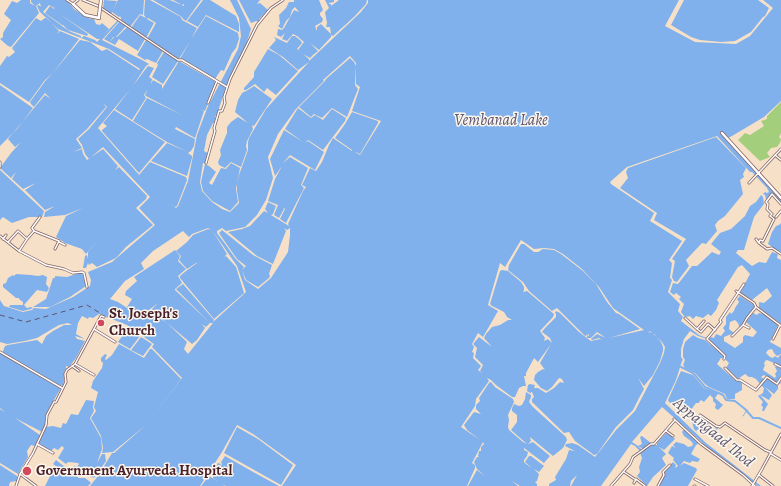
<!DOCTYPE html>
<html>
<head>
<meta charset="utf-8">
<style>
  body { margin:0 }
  canvas { display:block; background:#f6e1c8 }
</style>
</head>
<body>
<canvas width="781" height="486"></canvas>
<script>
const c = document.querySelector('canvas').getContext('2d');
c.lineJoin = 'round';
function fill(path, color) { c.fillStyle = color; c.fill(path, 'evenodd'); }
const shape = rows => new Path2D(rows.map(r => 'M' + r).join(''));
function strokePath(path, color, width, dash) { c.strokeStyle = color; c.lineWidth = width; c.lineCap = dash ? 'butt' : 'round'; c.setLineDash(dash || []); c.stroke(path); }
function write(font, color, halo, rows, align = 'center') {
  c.font = font + ' Alegreya,serif'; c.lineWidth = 3; c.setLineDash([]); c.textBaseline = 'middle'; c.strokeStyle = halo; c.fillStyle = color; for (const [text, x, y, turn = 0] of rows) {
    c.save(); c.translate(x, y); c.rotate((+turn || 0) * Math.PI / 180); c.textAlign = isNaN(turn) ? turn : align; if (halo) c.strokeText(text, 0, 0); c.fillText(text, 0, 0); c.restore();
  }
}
fill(shape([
  [781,102,781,133,779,137,781,139,780,143,777,147,771,148,767,153,770,157,760,161,738,140,745,133,750,135,764,126,761,121,767,119,767,116]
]), '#a3cf7c');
fill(shape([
  [21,0,30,0,30,3,35,6,31,2,31,0,41,0,40,2,41,0,67,0,74,9,81,14,88,18,94,19,96,24,100,25,102,23,109,29,100,39,97,39,58,13,59,11,58,13,88,34,87,36,68,30,63,25,62,25,45,13,50,6,54,9,55,6,54,8,49,5,43,12,69,31,81,36,81,38,84,36,95,40,97,42,118,20,119,21,102,40,144,61,149,64,146,66,132,87,98,128,141,177,139,175,150,162,186,177,187,180,184,188,177,206,175,207,169,203,176,208,178,206,188,181,197,135,208,106,238,49,241,36,239,18,230,0,237,0,251,29,246,45,230,76,219,108,219,111,215,117,216,120,215,123,213,123,207,135,204,151,209,154,206,163,203,163,200,182,202,191,212,202,222,209,230,212,239,203,237,191,237,184,239,175,248,150,248,142,249,138,266,109,309,62,298,70,283,57,269,48,276,40,274,37,287,43,292,36,295,36,301,41,302,43,297,49,302,54,298,50,304,42,297,36,293,34,287,41,282,39,285,33,281,37,277,35,278,29,282,30,284,28,294,10,299,12,295,7,292,10,290,17,286,21,282,29,278,26,280,24,279,15,286,8,289,2,294,2,294,0,319,0,323,10,320,13,320,15,323,19,322,22,315,26,317,31,317,27,321,24,331,34,330,27,326,27,327,23,325,12,329,8,325,0,335,0,334,0,334,2,329,3,329,4,331,4,331,6,339,0,367,0,366,4,354,17,333,36,331,35,331,37,319,50,310,43,318,51,313,55,310,58,303,54,309,59,309,61,361,12,368,3,368,0,679,0,665,26,695,42,736,44,750,36,773,8,763,0,781,0,781,101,764,117,732,136,728,138,722,132,720,133,781,200,781,203,771,194,766,199,765,195,763,194,765,192,767,193,769,192,767,188,752,172,750,172,717,136,627,167,610,182,611,184,654,213,650,221,682,241,669,260,672,263,670,278,672,280,668,292,680,304,678,311,683,317,681,321,699,335,707,338,707,339,698,336,690,331,684,339,681,349,681,357,683,360,682,361,676,380,665,403,706,443,761,486,758,486,706,446,662,407,632,442,638,446,642,444,640,437,642,436,651,443,643,449,638,446,642,450,640,451,635,446,631,444,601,486,571,486,577,475,571,481,570,486,549,486,549,484,556,480,555,477,566,459,569,450,575,451,565,446,566,444,572,443,578,445,595,457,616,430,635,411,660,363,664,353,665,347,662,342,650,331,648,333,650,332,654,334,661,342,663,347,663,351,660,361,653,375,644,386,638,378,644,389,639,398,633,410,616,427,597,454,594,455,575,441,569,432,564,433,532,402,532,399,534,397,532,392,530,393,527,391,528,385,530,384,535,385,534,388,538,388,546,393,554,388,560,382,564,383,562,379,559,378,552,387,547,391,541,388,534,380,535,375,538,372,543,369,545,370,540,363,551,344,538,362,534,358,533,360,526,373,526,376,524,376,526,386,523,386,519,388,515,397,512,397,496,385,491,380,487,378,489,381,476,399,475,406,461,427,480,440,467,430,464,425,474,412,481,414,476,409,476,405,480,401,479,398,489,383,491,382,495,387,513,399,514,402,508,415,509,420,508,427,509,430,523,442,527,444,511,430,517,422,517,415,512,411,512,408,514,404,519,406,522,405,525,399,526,392,531,395,531,397,529,402,533,407,566,437,567,440,563,448,553,456,530,437,531,441,528,444,533,442,550,456,544,463,524,448,524,450,528,452,527,456,524,460,524,462,526,464,532,468,525,462,529,456,531,456,544,466,539,472,534,469,539,474,537,481,535,482,537,484,537,486,520,486,512,481,518,486,468,486,477,470,485,476,477,469,474,462,477,457,479,457,478,456,479,451,481,451,481,447,484,444,483,442,481,440,483,442,472,463,475,465,475,468,467,486,282,486,296,465,253,434,237,425,222,452,200,486,90,486,98,476,112,453,114,453,146,425,182,378,152,347,154,344,127,325,99,314,93,318,89,317,88,319,82,316,78,323,76,334,85,339,75,336,77,339,85,341,76,358,69,367,66,366,66,369,64,372,64,382,63,385,60,386,36,373,2,353,5,346,8,345,37,340,42,344,46,336,53,331,64,325,72,325,68,323,59,325,37,338,25,341,7,344,0,342,0,300,4,306,23,312,32,310,34,308,46,309,73,297,90,286,91,280,88,272,112,262,155,225,139,208,150,197,103,147,89,159,85,154,82,145,78,139,89,129,107,107,103,103,106,107,87,129,76,139,82,148,73,152,82,149,83,154,87,160,103,149,118,166,115,170,119,167,147,196,146,199,136,208,153,225,126,247,116,258,97,267,92,263,89,265,88,263,86,268,83,268,85,256,87,255,88,259,88,252,98,240,86,254,82,249,65,243,56,237,66,216,83,208,65,215,44,217,45,212,55,206,45,210,25,190,36,183,23,189,12,179,16,172,11,178,0,168,11,153,21,142,15,147,8,139,45,95,51,99,45,93,34,107,31,104,30,102,46,80,53,73,80,40,90,42,102,51,107,49,139,70,118,95,140,69,109,49,58,29,40,12,37,6,39,5,41,7,40,3,36,6,39,13,11,47,8,46,0,39,3,37,3,33,11,20,4,14,12,1,17,3],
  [350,56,356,63,356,84,360,87,352,111,381,121,360,155,354,151,360,154,378,123,378,121,352,112,345,124,335,138,352,150,352,151,333,138,329,145,322,162,316,171,310,168,302,185,306,187,303,191,288,224,289,226,271,215,273,214,276,206,268,202,265,209,268,213,264,211,250,226,242,229,228,232,257,256,273,264,286,231,284,228,287,230,290,228,290,235,288,252,271,278,258,289,245,280,242,270,244,267,235,258,226,245,217,233,217,231,222,228,226,231,245,227,257,215,266,200,273,178,268,157,278,134,296,109,324,81,323,80],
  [208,228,211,230,208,229,193,235,187,242,176,251,181,256,179,260,187,269,196,263,204,262,197,263,186,271,180,276,180,278,214,319,244,293,236,267,226,256,224,257,227,254,212,230,237,266,246,292,213,322,214,320,183,284,176,289,210,323,213,323,188,354,184,349,187,342,167,323,192,344,197,340,205,328,202,324,206,327,210,323,175,290,175,289,182,283,178,276,186,269,178,261,180,256,175,250,134,277,137,281,126,291,125,295,132,299,127,307,135,311,145,313,158,303,149,312,159,316,159,317,167,323,159,318,135,313,118,302,110,299,125,281,144,269,141,263,153,251,183,231,189,237,192,234],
  [521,240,534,249,544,248,554,249,563,254,582,269,599,287,613,308,644,330,609,338,640,329,619,314,616,313,607,302,596,284,583,271,561,254,554,250,543,249,538,252,534,252,524,244,521,244,509,265,508,270,523,282,529,291,552,311,557,308,585,336,589,334,589,336,587,335,587,338,591,338,597,332,606,338,597,334,591,339,592,340,599,338,603,340,600,339,591,341,579,332,560,313,556,311,555,313,556,314,556,317,545,328,542,332,550,338,552,343,548,339,544,341,545,338,540,331,553,317,554,314,527,291,523,292,524,290,524,287,521,282,508,271,502,270,500,271,490,304,492,306,504,312,507,317,512,320,508,320,500,325,492,327,486,334,484,338,492,347,479,337,473,344,477,348,475,357,483,365,480,371,483,374,478,370,481,366,473,358,474,353,472,352,474,347,472,344,478,333,483,337,498,311,488,305,500,263,505,267],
  [104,0,117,1,113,10,118,0,144,0,143,15,140,14,130,27,121,20,121,18,120,16,119,17,112,12,111,14,103,9],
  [145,0,150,0,181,17,182,20,197,28,191,39,206,16,238,33,239,39,236,48,232,53,224,71,221,70,215,79,180,59,190,41,179,59,147,39,156,23,148,18,147,19,154,23,146,38,131,28,140,15,146,18,144,15],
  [153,0,170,0,184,6,184,4,182,5,173,0,201,0,186,21,183,19,182,17],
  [203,0,210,0,236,16,239,24,239,32,206,15,198,27,187,21],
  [239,0,260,0,257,4,260,3,268,10,259,19,259,22,256,21,251,23],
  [684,0,758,0,769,8,765,16,763,17,751,32,735,41,721,42,700,40,691,37,671,25],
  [36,18,41,21,45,18,47,18,59,31,57,34,60,31,79,39,53,73,45,80,29,102,0,83,0,66,7,56,9,57,15,52,12,48],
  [120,21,126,26,116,37,113,37,110,42,114,37,117,37,127,27,145,39,138,51,119,39,115,45,104,39],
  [146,40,163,51,156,63,147,59,145,60,137,55],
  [268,49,279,55,298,71,276,95,267,88,264,92,255,84,246,90,244,90,244,88,254,77,254,72],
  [164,52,178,61,163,84,152,77,158,65,157,63],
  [350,58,354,62,356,66,355,85,358,89,347,117,332,108,322,118,314,114,311,117,299,107,325,81,326,79],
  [179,61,216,82,205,111,201,109,204,111,195,138,176,127,175,129,195,139,194,146,191,151,188,153,192,156,192,158,187,176,151,161,167,143,188,152,167,142,133,121,147,98,182,115,146,96,145,95,148,89,144,95,146,98,132,120,115,109,148,66,154,68,149,77,152,79,151,84,153,80,162,85,162,89],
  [0,85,33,108,17,129,0,146],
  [254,86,272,99,254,126,252,125,253,129,247,141,246,146,247,150,241,167,231,162,225,168,219,165,218,162,221,155,220,150,227,133,227,127,231,122,238,117,248,123,235,112,238,100,242,93,248,90],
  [298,108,311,118,315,115,323,120,332,109,346,118,345,121,323,150,308,140,305,143,308,141,324,152,315,170,290,155,283,163,290,157,308,168,301,185,304,188,286,223,280,219,285,209,288,210,283,208,284,209,279,218,274,215,278,205,268,201,275,179,282,166,275,176,270,159,284,130,303,142,285,129],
  [114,110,165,142,139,173,102,131,102,130,107,126,103,123],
  [716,137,746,168,743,174,744,177,740,180,743,194,725,216,718,221,715,225,717,231,706,244,702,243,686,260,689,266,677,282,674,281,672,277,675,261,672,259,686,239,654,220,657,213,620,188,628,178,626,172,628,168],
  [231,163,240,168,236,189,238,202,230,211,212,201,203,191,201,182,205,164,209,166,216,172,209,183,212,185,221,168,226,169],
  [0,170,44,211,42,217,29,217,12,223,3,217,0,220],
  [761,195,763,197,764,204,754,217,744,250,738,250,736,253,752,266,759,262,766,263,772,252,778,254,777,258,781,260,781,324,759,308,759,302,764,303,772,296,767,288,752,300,740,293,750,274,742,265,738,267,717,300,719,303,716,310,711,316,708,314,703,318,696,316,693,319,690,316,685,317,681,312,684,304,679,299,681,297,676,293,674,295,670,292,673,283,678,284,692,266,697,266,712,252,719,255,721,252,711,244,720,233,731,229,745,216,750,206,756,202],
  [781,223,781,253,768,244,772,232,776,226,779,225],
  [222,230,253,255,272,265,269,274,270,276,269,278,258,287,246,280,242,270,246,266,237,259,223,239,219,233],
  [82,272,86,286,70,297,50,307,33,307,46,299,53,278,55,278,55,276,67,277],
  [16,274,31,275,38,276,43,275,47,277,46,284,49,288,47,292,37,290,24,305,27,308,31,307,33,308,31,309,23,311,9,307,10,305,23,305,23,302,19,299,19,298,16,298,3,287,3,284,6,283,8,278,13,275,14,276],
  [740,296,754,305,754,308,744,321,740,329,738,323,735,320,730,322,729,329,734,333,724,337,724,341,735,348,743,342,743,337,745,335,753,337,757,332,746,322,753,313,757,315,759,313,764,314,778,325,770,342,781,348,781,354,777,356,774,353,772,349,768,350,766,353,770,357,773,358,775,356,778,358,780,355,781,355,781,366,767,360,765,361,764,364,765,365,763,370,775,378,776,376,775,374,777,371,775,367,776,366,781,368,781,376,776,383,764,375,761,377,764,379,760,384,756,379,752,377,749,377,745,374,738,379,726,368,729,363,726,360,726,356,708,339,711,337,714,338,716,334,721,336,725,331,723,328,726,324,726,317,730,312,731,314,734,311,735,308,739,302,737,299],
  [125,332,132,332,140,336,130,349,118,342],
  [693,335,698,338,705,340,723,355,723,358,721,358,717,364,735,380,742,382,742,390,735,394,735,399,727,399,725,394,709,387,705,384,695,373,685,368,683,365,685,360,683,357,683,349,685,342],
  [141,337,152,344,143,356,131,350],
  [119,344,144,358,150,349,152,349,181,379,146,425,113,452,102,453,103,448,101,436,91,418,96,411,94,407,98,392,91,388,93,381,102,368,103,363,101,361,101,358,105,354,107,355,105,359,106,360,112,355],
  [0,353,61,388,47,412,45,418,46,424,42,432,15,418,40,435,35,446,31,445,27,451,28,457,18,474,0,463,0,409,5,412,0,408],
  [681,371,693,375,704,388,716,392,718,394,715,398,723,405,718,410,715,408,716,404,713,401,713,398,710,395,704,402,701,400,699,402,699,403,696,403,691,410,695,416,692,417,669,402,668,400],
  [767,378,776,385,780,381,781,383,778,385,778,389,774,394,765,387,772,395,769,400,760,395,768,404,764,411,762,411,763,407,761,405,763,402,758,396,763,393,764,388,761,385],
  [86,400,94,401,93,407,94,411,90,418,101,438,102,449,97,463,102,454,105,454,106,461,94,478,82,473,80,474,72,469,74,466,77,467,79,464,78,463,68,462,66,464,58,458,64,448,62,446,58,450,54,448,51,451,38,443,46,427,53,426,61,428,63,423,66,424,71,414,78,415],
  [704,419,705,421,709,424,708,425,715,429,716,428,718,428,717,430,718,433,713,438,701,427,696,431,694,429,692,422,693,421,700,421],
  [237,427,258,439,293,465,281,485,224,453],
  [684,429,700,443,696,445,691,454,700,459,698,462,692,461,690,463,684,461,680,466,684,463,696,468,697,470,688,486,658,486,665,475,664,471,673,462,676,465,675,468,678,466,673,460,674,458,668,453,672,446,676,448,673,445,676,442,684,444,688,447,692,446,693,444,691,441,684,436,682,432],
  [666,433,673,437,675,439,664,450,659,447,666,454,662,458,666,465,653,477,647,486,637,476,640,472,639,467,642,458,640,453,651,445,657,445,657,443],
  [225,456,255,473,279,486,226,486,222,484,225,486,201,486,209,476,219,482,213,478,213,475,210,475,218,463,221,464,214,473,216,474,222,464,221,462],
  [56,460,79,478,85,478,89,481,91,483,88,486,45,486,51,474,56,470,57,467,53,464],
  [0,465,17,476,17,481,10,482,9,486,0,486]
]), '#81b1ec');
strokePath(shape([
  [743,416,747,410]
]), '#81b1ec', 1);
strokePath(shape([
  [681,367,693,373,705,387,723,395,726,400,735,401,745,409,753,418,759,418,781,428]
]), '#81b1ec', 2);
strokePath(shape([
  [0,315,26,322,87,305,100,313]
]), '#5d526f', 1, [5, 4]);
const minor = shape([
  [67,0,73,4,78,0],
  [83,0,98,6,178,60,182,60,227,87],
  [208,103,217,81],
  [775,155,781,160],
  [0,162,0,167],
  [206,163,215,131,214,128,219,111,222,111,225,103,224,97,230,79,257,25,271,8,283,0],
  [749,183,781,149],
  [781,204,772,194,766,202,768,204,767,209,772,214,770,216,774,219,763,241,760,240,759,243,767,249,772,248,781,254],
  [776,217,781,211],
  [34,231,32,228,40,217],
  [0,236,19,251,46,265,64,269,73,273,82,272,84,273,87,287],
  [3,239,6,235],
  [756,239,759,243],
  [8,242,18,231,27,239,34,231,59,241,55,249],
  [59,242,65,245],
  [19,251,27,239],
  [736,291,754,303,756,307,781,326],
  [685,318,697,329],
  [704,321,697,329,701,332,708,324,715,330],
  [743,325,749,328],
  [94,329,115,342],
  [732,336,743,325,747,318,756,307],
  [773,339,780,325],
  [0,352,62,388],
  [724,359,725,356,723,354,707,339,721,322,720,320,744,284],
  [75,364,94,375],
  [775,364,781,367],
  [72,366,79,371],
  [725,368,737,380,740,380,756,390,767,377,777,384,781,378],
  [700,415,716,426,720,427,725,423,765,450,770,452],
  [674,419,701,444,743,475,755,486],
  [666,431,673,436],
  [37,444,53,453],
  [771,454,781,460],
  [624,472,636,480],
  [20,474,36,486],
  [759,475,773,486],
  [695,479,708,486],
  [634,483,636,479,645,486],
  [16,486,20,474,33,453,46,425,47,415,54,402,56,402,66,382,65,374,67,370,75,364,101,316,104,317],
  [611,486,630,464,633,457,651,444,654,444,675,420],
  [658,486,664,475,663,472,670,465],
  [694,486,695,486],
  [752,486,762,469,781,434]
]);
const tertiary = shape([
  [73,4,85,15,99,18,99,16],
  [722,133,781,198]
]);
strokePath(minor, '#866362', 3);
strokePath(tertiary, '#866362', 4);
strokePath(minor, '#fff', 1.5);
strokePath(tertiary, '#fff', 2.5);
const tertiaryBridge = shape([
  [99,16,101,0]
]);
strokePath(tertiaryBridge, '#866362', 4, []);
strokePath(tertiaryBridge, '#fff', 2.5);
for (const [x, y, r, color] of [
  [101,323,4,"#d1495b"],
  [27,471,5,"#d1495b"]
]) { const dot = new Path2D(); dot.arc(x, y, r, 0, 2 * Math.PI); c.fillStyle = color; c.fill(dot); strokePath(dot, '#fbf7ec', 1.5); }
write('bold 15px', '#4a1f2b', '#fbf7ec', [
  ["St. Joseph's",109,314],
  ["Church",109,331],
  ["Government Ayurveda Hospital",36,471]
], 'left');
write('italic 16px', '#5d526f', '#fbf7ec', [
  ["Vembanad Lake",501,121],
  ["Appangaad Thod",713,433,40]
]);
</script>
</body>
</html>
